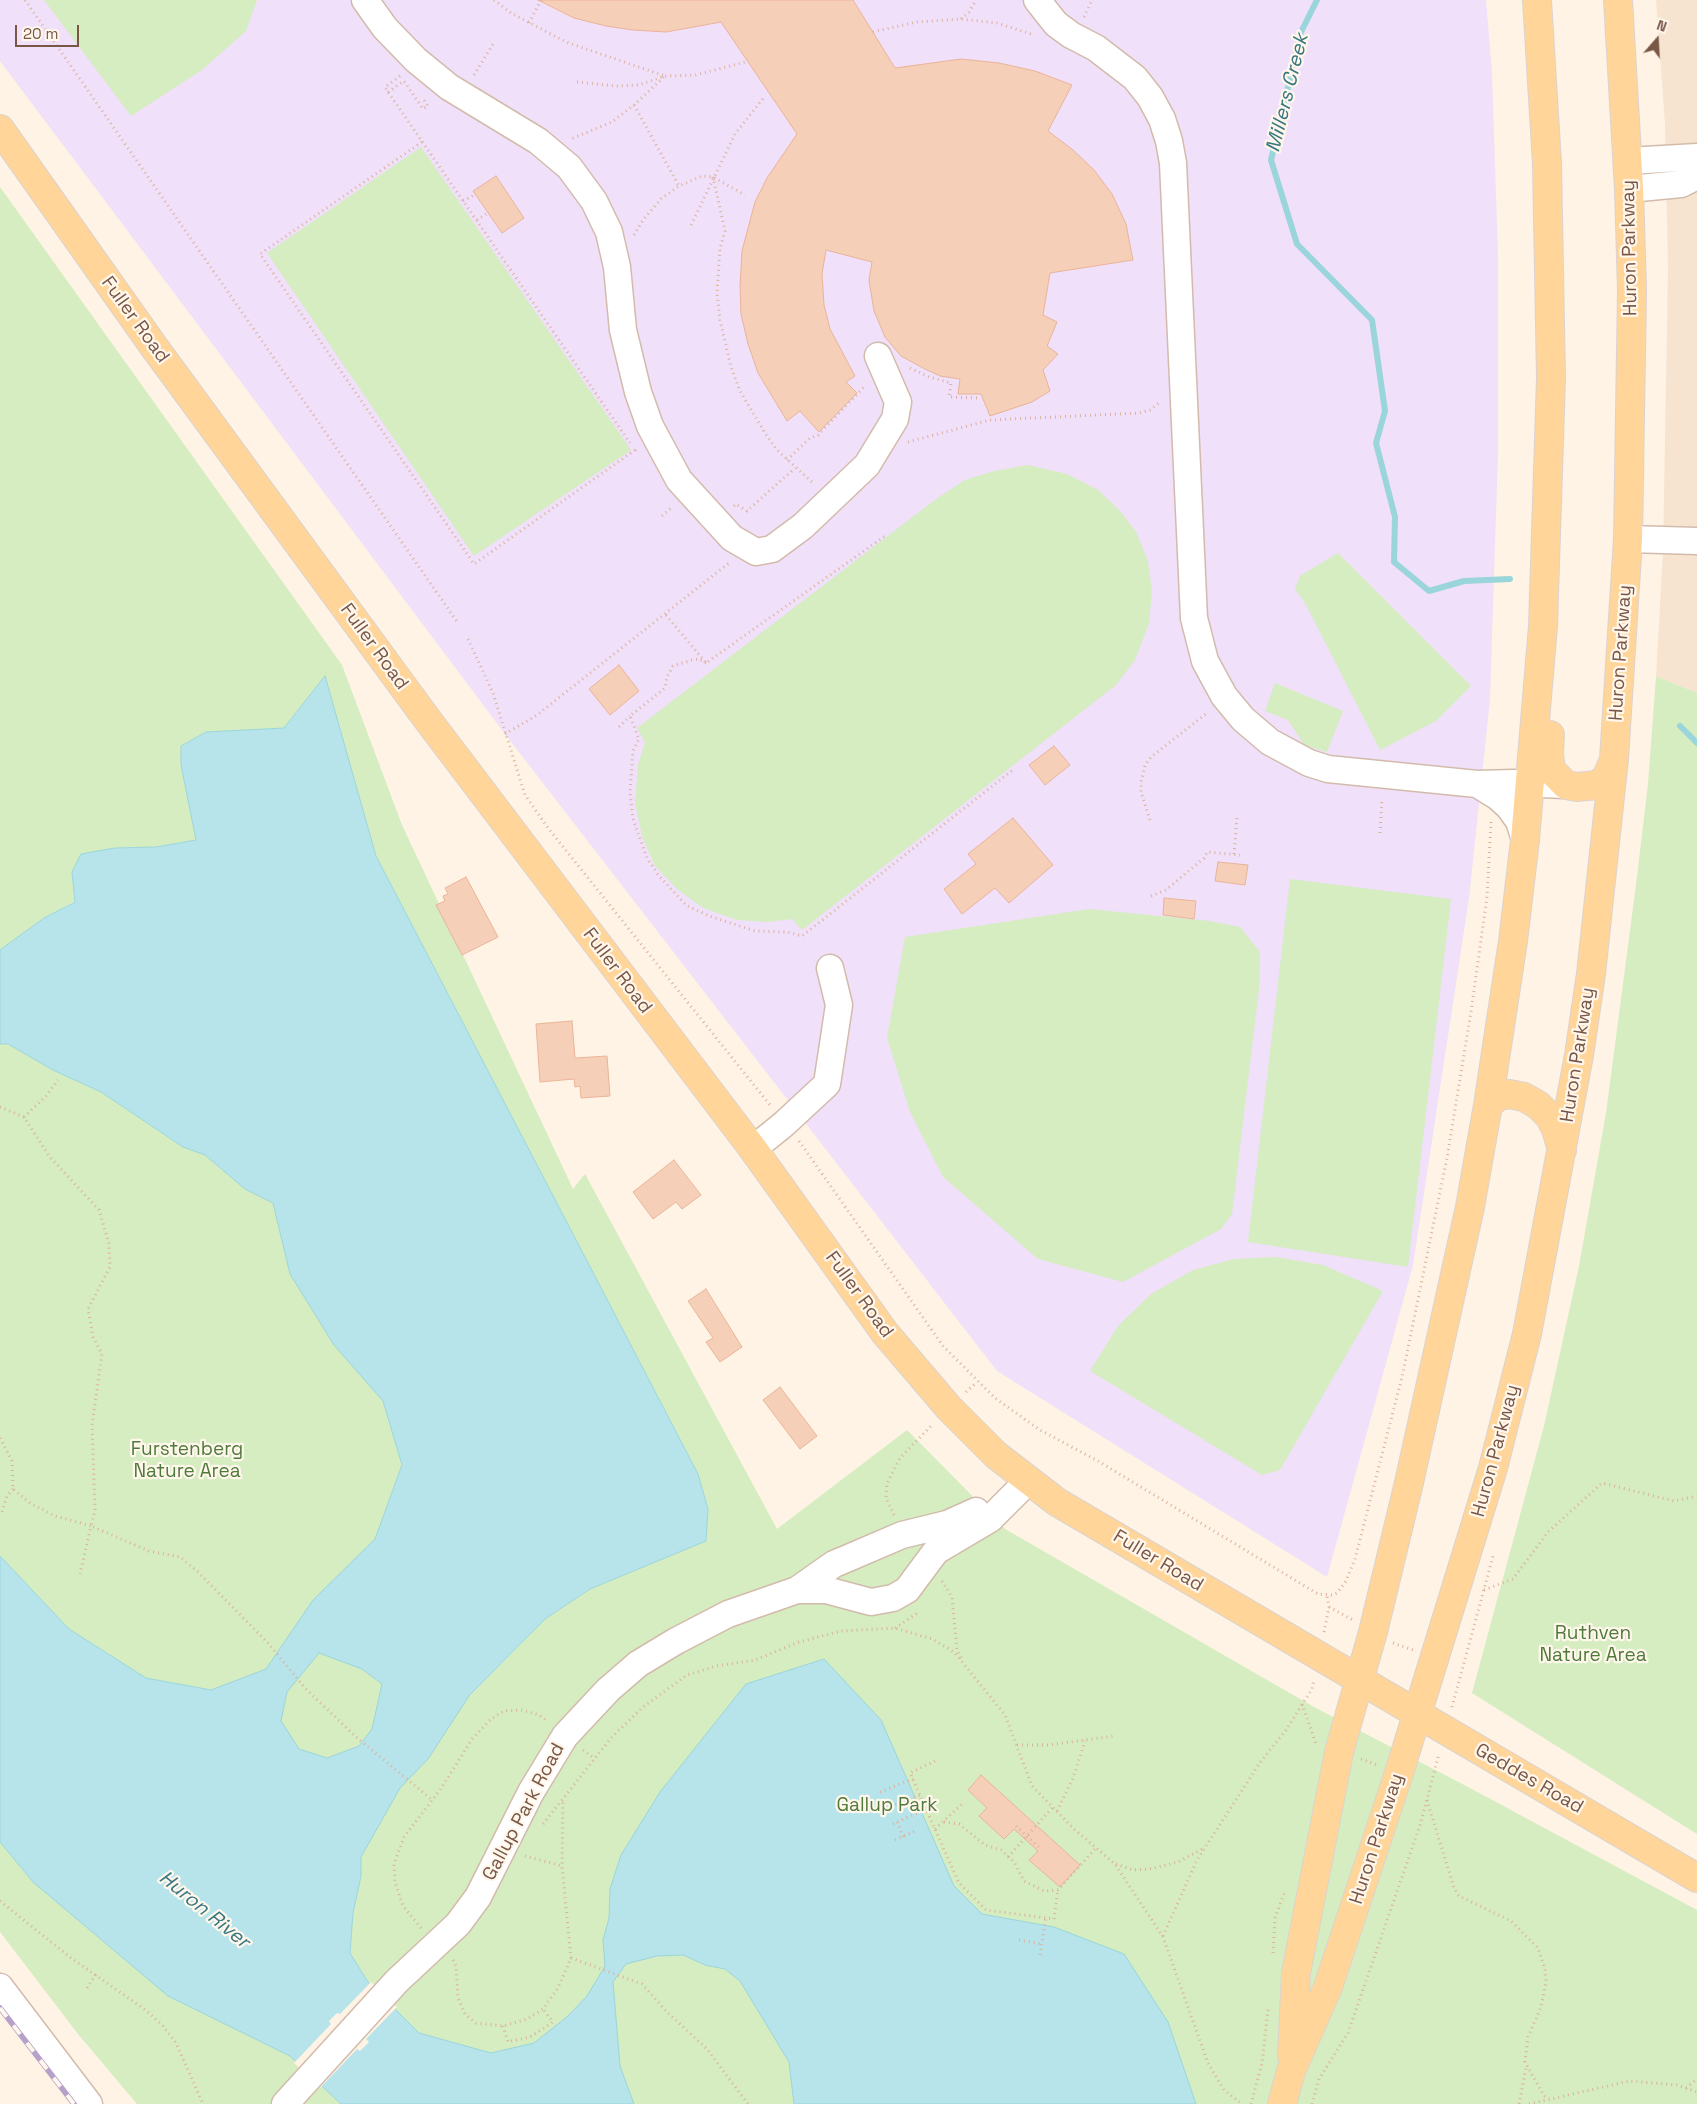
<!DOCTYPE html>
<html>
<head>
<meta charset="utf-8">
<style>
  body { margin:0 }
  #map { position:relative; width:1697px; height:2104px; overflow:hidden; background:#fef3e4; font-family:"Space Grotesk",sans-serif }
  canvas { display:block }
  .north { position:absolute; left:1632px; top:15px; width:50px; height:50px; -webkit-text-stroke:4px #fff7ec; paint-order:stroke; rotate:19deg; font-size:14px; font-weight:700; line-height:20px; text-align:center; color:#795747 }
  .north::after { content:''; display:block; margin:auto; width:18px; height:22px; background:#795747; clip-path:polygon(50% 0,100% 100%,50% 72%,0 100%) }
  .scale { position:absolute; left:15px; top:25px; width:64px; height:22px; box-sizing:border-box; border:2px solid #795747; border-top:0; padding-left:6px; font-size:15px; line-height:18px; white-space:nowrap; color:#795747; -webkit-text-stroke:4px #fff7ec; paint-order:stroke }
</style>
</head>
<body>
<div id="map">
<canvas width="1697" height="2104"></canvas>
<div class="north">N</div>
<div class="scale">20 m</div>
</div>
<script>
const c = document.querySelector('canvas').getContext('2d');
c.lineJoin = 'round';
function fill(path, color) { c.fillStyle = color; c.fill(path, 'evenodd'); }
const shape = rows => new Path2D(rows.map(r => 'M' + r).join(''));
function strokePath(path, color, width, dash) { c.strokeStyle = color; c.lineWidth = width; c.lineCap = dash ? 'butt' : 'round'; c.setLineDash(dash || []); c.stroke(path); }
function write(font, color, halo, rows, align = 'center') {
  c.font = font + ' "Space Grotesk",sans-serif'; c.lineWidth = 4.5; c.setLineDash([]); c.textBaseline = 'middle'; c.strokeStyle = halo; c.fillStyle = color; for (const [text, x, y, turn = 0] of rows) {
    c.save(); c.translate(x, y); c.rotate((+turn || 0) * Math.PI / 180); c.textAlign = isNaN(turn) ? turn : align; if (halo) c.strokeText(text, 0, 0); c.fillText(text, 0, 0); c.restore();
  }
}
fill(shape([
  [1656,0,1697,0,1697,693,1656,676,1663,552,1668,268,1665,124]
]), '#f6e4d1');
fill(shape([
  [0,0,1486,0,1492,74,1498,256,1498,452,1490,699,1469,898,1413,1265,1327,1577,997,1371,505,734,0,61]
]), '#f0e0fa');
fill(shape([
  [44,0,257,0,246,31,202,70,131,116],
  [421,147,631,450,474,556,267,253],
  [0,187,342,665,402,825,573,1189,585,1174,777,1529,907,1430,1005,1529,1314,1707,1468,1787,1697,1910,1697,2104,137,2104,78,2034,0,1932,0,1842,33,1882,368,1982,350,1953,353,1913,361,1876,361,1857,216,1734,337,1620,470,1696,545,1619,590,1589,706,1541,708,1509,698,1474,376,856,325,677,284,728,206,732,181,746,181,765,196,840,156,847,115,848,72,872,75,901,44,918,0,950],
  [1028,465,1067,474,1098,490,1120,511,1136,532,1148,561,1152,592,1149,623,1135,660,1116,685,802,930,792,919,768,922,737,920,703,908,678,890,655,866,642,836,635,803,638,765,645,742,637,728,936,499,965,480,994,471],
  [1338,553,1471,686,1436,721,1380,750,1305,603,1295,589,1300,576],
  [1656,676,1697,693,1697,1834,1472,1693,1544,1426,1579,1266,1606,1113,1636,885,1648,784],
  [1275,683,1343,711,1327,752,1304,745,1288,720,1265,711],
  [1290,879,1451,899,1408,1267,1248,1242],
  [1089,909,1210,921,1240,927,1260,952,1259,989,1232,1214,1221,1229,1123,1282,1038,1259,943,1177,910,1112,887,1038,905,937],
  [0,1044,8,1044,53,1070,101,1092,183,1147,205,1155,232,1178,273,1203,290,1274,383,1401,402,1465,375,1539,266,1669,211,1690,146,1678,69,1629,0,1556],
  [1276,1257,1323,1265,1383,1291,1280,1470,1262,1475,1090,1371,1118,1326,1151,1294,1193,1270,1234,1259]
]), '#d5edc1');
const water = shape([
  [325,676,376,856,698,1474,708,1509,706,1541,590,1589,545,1619,469,1696,428,1759,400,1788,361,1857,361,1876,353,1913,350,1953,368,1982,419,2033,491,2053,534,2043,568,2016,587,1996,605,1966,603,1940,609,1918,610,1889,621,1855,660,1792,746,1684,824,1659,881,1720,954,1886,982,1914,1054,1927,1124,1954,1168,2022,1196,2104,794,2104,789,2062,740,1981,725,1969,705,1965,683,1955,657,1956,626,1964,613,1982,620,2066,634,2104,341,2104,290,2056,168,1996,33,1882,0,1842,0,1556,69,1629,146,1678,211,1690,266,1669,313,1600,375,1539,402,1465,383,1401,334,1345,290,1274,273,1203,245,1189,205,1155,183,1147,101,1092,53,1070,8,1044,0,1044,0,950,44,918,75,902,72,872,81,854,115,848,156,847,196,840,181,765,181,746,206,732,284,728,325,676],
  [319,1653,362,1669,382,1684,372,1729,359,1746,327,1758,299,1749,281,1721,287,1692,319,1653]
]);
fill(water, '#b6e4ea');
strokePath(water, '#9bd5dc', 1);
fill(shape([
  [371,1982,397,2007,366,2039,369,2042,360,2051,357,2049,320,2088,294,2063,331,2024,329,2021,337,2013,340,2014]
]), '#fef3e4');
strokePath(shape([
  [1317,0,1301,32,1271,160,1297,244,1372,320,1385,411,1376,443,1395,517,1394,562,1429,591,1464,581,1510,579],
  [1680,726,1697,743]
]), '#9bd5dc', 6);
const building = shape([
  [538,0,853,0,895,68,961,59,999,63,1035,71,1072,85,1048,131,1073,150,1094,170,1112,194,1126,224,1133,260,1050,273,1043,315,1057,322,1047,346,1058,354,1043,370,1050,391,1032,402,990,416,981,394,958,394,960,379,940,376,923,368,901,356,885,337,874,311,869,280,872,262,826,250,822,274,824,305,830,329,855,376,846,382,857,393,819,432,800,411,787,421,758,373,748,344,741,314,740,286,742,251,755,202,767,178,797,134,721,22,666,32,633,30,606,26,574,18,538,0],
  [496,176,524,218,502,233,473,191,496,176],
  [619,665,639,691,610,715,589,689,619,665],
  [1054,746,1070,765,1045,785,1029,765,1054,746],
  [1013,818,1053,865,1009,903,995,888,962,914,944,889,976,864,968,854,1013,818],
  [1218,862,1248,865,1245,885,1215,881,1218,862],
  [466,877,498,937,462,955,436,905,445,901,443,896,448,894,445,888,466,877],
  [1164,898,1196,901,1194,919,1163,915,1164,898],
  [572,1021,575,1058,607,1056,610,1096,581,1098,580,1086,575,1087,574,1079,540,1082,536,1024,572,1021],
  [674,1160,701,1195,682,1209,676,1202,653,1219,633,1192,674,1160],
  [706,1289,742,1347,720,1362,706,1342,713,1338,688,1301,706,1289],
  [780,1387,817,1436,800,1449,763,1400,780,1387],
  [981,1775,1080,1865,1060,1887,1029,1860,1038,1851,1014,1829,1004,1839,979,1816,987,1808,968,1790,981,1775]
]);
fill(building, '#f6cfb9');
strokePath(building, '#eab498', 1);
const minor = shape([
  [365,0,385,28,416,60,449,87,538,141,569,167,594,201,609,232,617,267,623,330,638,392,650,426,679,480,732,538,756,552,772,549,803,526,867,465,895,419,898,402,878,356],
  [1037,0,1056,24,1071,35,1096,48,1135,78,1150,97,1162,119,1169,141,1173,163,1194,618,1205,661,1224,696,1243,719,1270,742,1309,763,1328,769,1477,784,1514,783,1566,785],
  [1628,161,1697,157],
  [1629,189,1681,184,1697,176],
  [1628,539,1697,541],
  [1477,784,1498,797,1509,807,1519,821,1525,840],
  [753,1149,784,1124,827,1084,839,1005,830,968],
  [797,1590,834,1564,846,1559,902,1535,947,1524,976,1511],
  [0,1987,89,2104],
  [285,2104,397,1981,458,1924,478,1897,531,1792,565,1736,608,1690,638,1664,676,1641,728,1614,797,1590,826,1590,871,1602,893,1598,907,1590,936,1551,990,1519,1028,1481]
]);
const major = shape([
  [0,129,152,344,427,719,753,1149,885,1333,949,1408,996,1455,1057,1502,1697,1878],
  [1550,735,1549,754,1551,770,1566,785,1577,787,1597,785,1606,778,1614,760],
  [1488,1105,1497,1097,1509,1094,1524,1097,1538,1105,1549,1116,1556,1129,1562,1150],
  [1292,2055,1296,1973,1339,1752,1373,1632,1408,1487,1470,1207,1488,1105,1513,941,1525,840,1543,626,1551,378,1547,163,1537,0],
  [1282,2104,1291,2071,1328,1987,1399,1773,1493,1468,1527,1334,1579,1055,1591,974,1614,759,1628,539,1632,290,1629,189,1618,0]
]);
strokePath(minor, '#d3bbab', 29);
strokePath(major, '#dcd3cf', 30);
strokePath(shape([
  [25,0,458,623],
  [494,0,511,13,566,42,665,76,634,105,612,122,571,139],
  [1084,17,1092,0],
  [961,19,969,12,976,0],
  [529,23,541,0],
  [873,32,916,22,961,19,997,23,1034,35],
  [474,75,495,41],
  [400,76,385,87,388,92,630,443],
  [577,82,616,86,639,85,665,76,696,75,745,62],
  [388,92,404,81,423,109,428,106,422,97],
  [634,105,679,186],
  [422,142,260,254,474,564,635,450,634,448],
  [713,177,725,231,720,248,717,293,720,320,731,367,740,391,765,433,776,449,813,483],
  [463,201,474,195],
  [477,220,486,214],
  [691,225,735,134,765,96],
  [634,235,643,220,661,199,679,186,702,176,713,177,745,195],
  [910,368,929,377,951,383,949,397,977,398],
  [908,442,990,420,1139,413,1150,410,1160,402],
  [787,460,810,438,818,435,866,385],
  [734,506,736,504,747,511,795,468],
  [662,516,671,508,669,507],
  [666,615,706,663,885,536],
  [468,639,493,693,525,795,548,828,770,1105],
  [706,663,699,659,692,660,673,666,667,677,665,688,630,716,639,739,633,751,630,792,633,819,647,858,659,876,686,905,709,916,755,931,787,932,802,936,1014,769],
  [619,727,630,716],
  [505,734,537,715,729,563],
  [1150,820,1141,792,1141,782,1145,765,1151,757,1207,713],
  [1380,833,1382,800],
  [1234,854,1237,817],
  [1151,896,1166,890,1204,858,1207,852,1240,855],
  [0,1107,24,1117,49,1156,99,1210,109,1244,110,1267,88,1309,93,1337,102,1354,92,1425,95,1510,91,1526,149,1551,180,1557,198,1572,268,1643,305,1688,356,1737,431,1799],
  [24,1117,46,1096,58,1080],
  [799,1141,943,1346,995,1398,1040,1430,1098,1461,1318,1594,1332,1595,1337,1593,1346,1581,1355,1559,1402,1377,1423,1275,1447,1158,1471,1012,1487,897,1491,822],
  [966,1392,977,1382],
  [0,1438,12,1461,13,1489,30,1503,55,1516,91,1526,80,1574],
  [2,1512,7,1496,13,1489],
  [894,1515,886,1498,887,1483,900,1458,932,1425],
  [942,1581,952,1597,957,1651,963,1660],
  [1484,1590,1513,1579,1548,1532,1602,1483,1674,1501,1697,1496],
  [1329,1607,1353,1620],
  [895,1628,919,1612],
  [1324,1632,1329,1607,1327,1596],
  [1393,1643,1413,1650],
  [1302,1704,1316,1744],
  [1452,1707,1493,1556],
  [1017,1745,1048,1745,1114,1736],
  [583,1750,594,1758],
  [1361,1759,1377,1765],
  [935,1761,910,1773,959,1883,986,1910,1054,1919,1058,1890],
  [880,1792,913,1779],
  [1427,1800,1454,1888,1459,1896,1511,1921,1538,1948,1545,1969,1546,1982,1541,2007,1528,2037,1525,2062,1544,2096,1549,2098],
  [886,1808,920,1795],
  [1057,1811,1073,1778,1085,1741],
  [897,1822,903,1837],
  [944,1822,959,1824,985,1845,1001,1850,1014,1862,1024,1881,1044,1891,1058,1890,1096,1848],
  [543,1824,611,1738,643,1707,687,1675,716,1666,755,1660,799,1642,841,1631,895,1628,932,1639,954,1652,1005,1715,1032,1786,1074,1829,1115,1864,1163,1937,1208,2063,1224,2090,1242,2104],
  [893,1824,926,1809],
  [1016,1826,1040,1848],
  [935,1829,962,1804],
  [895,1840,915,1831],
  [525,1856,562,1866],
  [1008,1857,1053,1807],
  [1116,1864,1133,1870,1149,1869,1178,1862,1204,1848],
  [0,1901,71,1958,147,2011,163,2026,176,2043,203,2104],
  [421,1928,403,1906,395,1882,394,1864,404,1837,440,1790,472,1739,491,1719,504,1711,521,1710,539,1715,547,1721],
  [1163,1936,1197,1860,1259,1764,1286,1730,1312,1689,1314,1680],
  [1019,1940,1042,1944],
  [1273,1953,1275,1918,1285,1891],
  [1040,1955,1046,1918],
  [571,1958,642,1984,667,2012,707,2049,748,2104],
  [453,1960,456,1966,458,1998,465,2014,476,2023,503,2026,527,2019,543,2009,558,1988,571,1958,562,1866,563,1800],
  [87,1988,96,1974],
  [503,2026,508,2042,530,2037,553,2022,543,2009],
  [1686,2088,1697,2079],
  [1251,2104,1262,2063,1268,2009],
  [1312,2104,1319,2079,1348,2033,1420,1825,1439,1754],
  [1519,2104,1526,2068],
  [1529,2104,1630,2081,1677,2085,1697,2092]
]), '#dbb29c', 3, [1, 4]);
strokePath(minor, '#fff', 26);
strokePath(major, '#ffd59a', 28);
const rail = shape([
  [0,2008,74,2104]
]);
strokePath(rail, '#b5a1c9', 5.5);
strokePath(rail, '#fff7ec', 4, [11]);
write('19px', '#795747', '#fff7ec', [
  ["Huron Parkway",1630,248,-91],
  ["Fuller Road",135,320,54],
  ["Fuller Road",374,647,54],
  ["Huron Parkway",1621,653,-86],
  ["Fuller Road",617,971,53],
  ["Huron Parkway",1578,1055,-81],
  ["Fuller Road",859,1295,54],
  ["Huron Parkway",1496,1451,-75],
  ["Fuller Road",1158,1561,31],
  ["Geddes Road",1529,1779,30],
  ["Gallup Park Road",524,1812,-62],
  ["Huron Parkway",1377,1839,-72]
]);
write('19px', '#507a3b', '#fff7ec', [
  ["Furstenberg",187,1450],
  ["Nature Area",187,1472],
  ["Ruthven",1593,1634],
  ["Nature Area",1593,1656],
  ["Gallup Park",887,1806]
]);
write('italic 20px', '#397780', '#fff7ec', [
  ["Millers Creek",1288,93,-76],
  ["Huron River",204,1910,39]
]);
</script>
</body>
</html>
